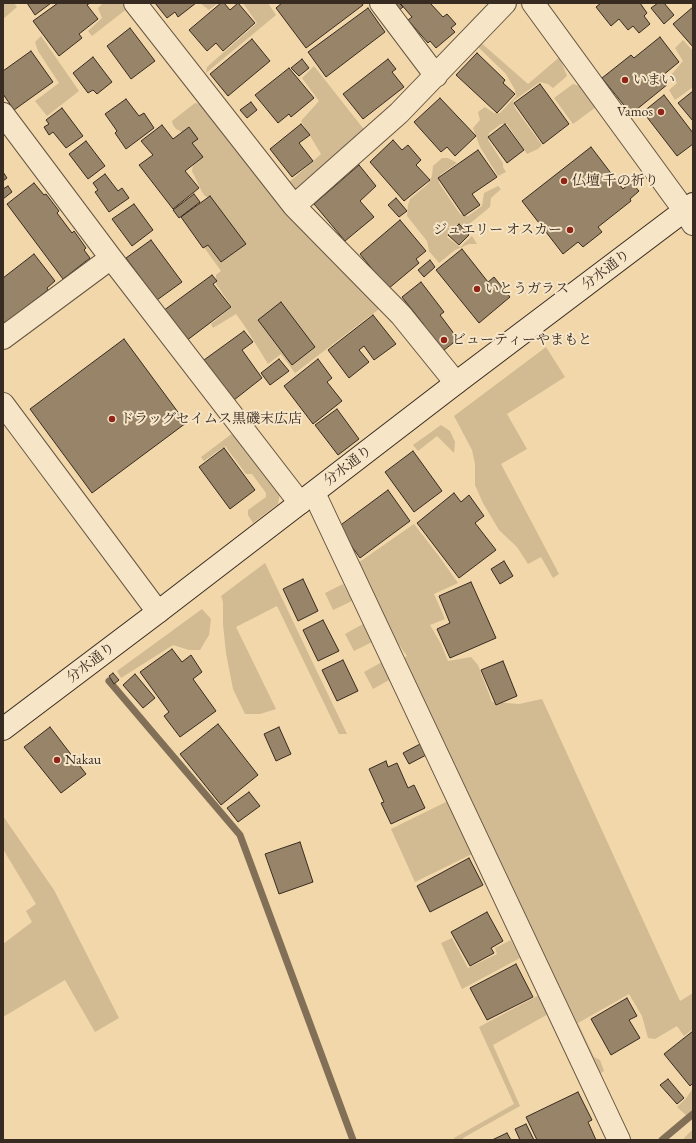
<!DOCTYPE html>
<html>
<head>
<meta charset="utf-8">
<style>
  body { margin:0 }
  #map { position:relative; width:696px; height:1143px; overflow:hidden; background:#f1d7a9; font-family:"EB Garamond",serif }
  canvas { display:block }
  .frame { position:absolute; inset:0; border:4px solid #382b21; pointer-events:none }
</style>
</head>
<body>
<div id="map">
<canvas width="696" height="1143"></canvas>
<div class="frame"></div>
</div>
<script>
const c = document.querySelector('canvas').getContext('2d');
c.lineJoin = 'round';
function fill(path, color) { c.fillStyle = color; c.fill(path, 'evenodd'); }
const shape = rows => new Path2D(rows.map(r => 'M' + r).join(''));
function strokePath(path, color, width, dash) { c.strokeStyle = color; c.lineWidth = width; c.lineCap = dash ? 'butt' : 'round'; c.setLineDash(dash || []); c.stroke(path); }
function write(font, color, halo, rows, align = 'center') {
  c.font = font + ' "EB Garamond","Noto Serif JP",serif'; c.lineWidth = 4; c.setLineDash([]); c.textBaseline = 'middle'; c.strokeStyle = halo; c.fillStyle = color; for (const [text, x, y, turn = 0] of rows) {
    c.save(); c.translate(x, y); c.rotate((+turn || 0) * Math.PI / 180); c.textAlign = isNaN(turn) ? turn : align; if (halo) c.strokeText(text, 0, 0); c.fillText(text, 0, 0); c.restore();
  }
}
fill(shape([
  [3,3,14,3,17,7,3,19],
  [103,3,124,3,128,8,92,36,88,31,102,18,98,8],
  [200,3,218,3,209,10],
  [243,3,268,3,276,15,206,73,207,67,257,23],
  [41,36,79,91,47,116,35,101,59,83,38,51,35,42],
  [683,40,693,51,693,87,675,100,669,90,677,83,671,75,683,61,675,48],
  [479,41,528,84,562,55,561,61,567,76,553,88,548,84,540,82,513,101,515,108,542,145,538,149,527,154,507,124,501,124,489,133,488,140,503,163,503,167,506,172,498,176,480,147,473,128,480,120,478,112,485,107,494,113,500,113,516,96,515,90,506,74,478,47],
  [314,66,366,132,297,195,287,184,321,154,301,121,319,101,302,78],
  [573,84,580,86,596,107,573,124,554,98],
  [195,103,203,105,383,306,295,373,281,354,268,364,244,325,236,314,213,328,211,324,232,307,216,284,216,275,221,271,183,218,209,198,205,196,202,192,192,171,194,158,184,133,176,129,173,125,172,121],
  [442,158,448,158,457,163,440,175,439,183,460,214,468,216,482,206,484,193,498,186,501,189,491,198,490,207,468,225,453,227,447,237,460,247,472,236,477,244,469,244,455,250,439,263,429,251,427,241,407,216,408,205,410,199,428,184,432,176,433,166],
  [546,347,565,377,507,414,527,449,501,464,559,574,553,578,541,557,528,564,517,547,499,530,483,503,475,485,475,464,472,450,454,416],
  [441,425,450,431,455,442,454,453,437,436,418,451,413,445],
  [233,433,280,493,278,504,253,523,248,515,248,510,266,497,266,493,252,474,246,474,225,446,204,461,201,457],
  [414,524,438,555,458,583,434,594,445,619,430,625,441,644,448,661,471,657,478,665,492,702,519,704,542,699,680,1001,693,993,693,1029,684,1036,677,1026,655,1039,648,1038,642,1016,629,994,578,1023,594,1057,600,1060,604,1071,596,1076,397,662,407,656,399,645,393,648,355,565],
  [265,563,335,709,347,734,339,734,277,606,236,627,276,709,260,714,245,714,233,689,226,653,223,624,223,602,221,596],
  [343,584,352,601,333,610,325,593],
  [202,609,211,619,209,635,200,650,189,650,173,645,121,678,117,671],
  [363,624,372,642,354,651,345,634],
  [382,662,391,679,373,689,364,672],
  [448,801,474,853,415,882,391,829],
  [3,816,54,890,119,1018,95,1032,65,980,3,1017,3,944,32,922,26,911,36,904,3,849],
  [452,938,468,968,497,954,495,948,511,940,520,958,462,989,441,943],
  [541,994,550,1013,493,1045,520,1106,463,1138,463,1140,455,1140,454,1138,514,1104,479,1027],
  [693,1088,693,1111,687,1116,677,1107,687,1097],
  [693,1129,693,1140,683,1140,685,1137]
]), '#d2ba92');
strokePath(shape([
  [109,681,240,835,353,1140],
  [662,1140,693,1114]
]), '#816f57', 7);
const building = shape([
  [27,3,51,3,35,15,27,3],
  [58,3,90,3,87,5,98,19,79,34,82,38,59,56,33,21,58,3],
  [155,3,196,3,178,17,175,12,167,18,155,3],
  [221,3,224,3,230,10,238,3,255,23,223,51,216,43,207,51,189,30,221,3],
  [282,3,362,3,363,5,306,48,276,8,282,3],
  [391,3,399,3,403,7,398,11,391,3],
  [400,3,430,3,443,17,447,14,456,24,451,28,455,32,436,48,430,41,428,43,408,20,412,17,400,3],
  [601,3,640,3,647,13,644,16,650,24,639,33,633,26,628,30,619,19,611,26,596,7,601,3],
  [658,3,664,3,674,15,664,24,651,8,658,3],
  [693,7,693,47,673,24,693,7],
  [368,8,385,32,326,77,308,52,368,8],
  [130,28,155,61,131,79,107,46,130,28],
  [660,37,679,62,662,76,668,84,631,114,602,78,631,55,634,58,660,37],
  [252,39,270,61,228,96,210,74,252,39],
  [31,51,53,82,14,110,3,94,3,71,31,51],
  [477,53,505,80,503,83,515,94,497,113,456,75,477,53],
  [93,57,112,82,97,94,93,90,88,93,73,73,93,57],
  [302,59,309,68,299,76,291,68,302,59],
  [388,59,396,69,392,72,404,87,363,119,343,94,388,59],
  [289,68,314,98,291,117,289,114,278,123,255,95,289,68],
  [540,84,569,124,543,144,514,103,540,84],
  [693,91,693,121,678,103,693,91],
  [664,95,693,133,693,144,677,156,643,112,664,95],
  [440,98,476,136,455,156,447,147,441,152,414,122,440,98],
  [126,99,139,116,144,113,154,128,126,149,115,133,117,131,105,114,126,99],
  [251,102,257,110,247,118,240,110,251,102],
  [62,108,83,136,66,148,53,132,49,135,44,127,49,124,46,120,62,108],
  [301,124,310,135,299,143,313,161,292,177,270,149,301,124],
  [505,124,524,150,507,163,488,137,505,124],
  [162,125,173,139,189,127,198,139,192,143,203,157,185,171,199,188,173,209,139,165,153,155,141,141,162,125],
  [393,140,402,150,408,145,421,160,416,165,430,180,404,201,370,162,393,140],
  [86,141,105,166,88,179,69,154,86,141],
  [591,147,623,189,631,182,639,191,630,199,631,201,598,227,602,232,583,247,578,242,563,254,522,201,591,147],
  [478,150,497,177,472,194,480,205,464,216,438,178,478,150],
  [359,165,376,186,360,201,374,217,345,241,314,204,359,165],
  [3,172,7,178,3,181,3,172],
  [105,174,118,191,122,188,129,198,109,212,95,192,98,190,93,183,105,174],
  [34,183,44,195,46,194,59,211,57,213,72,233,74,231,86,248,84,250,90,258,63,279,7,204,34,183],
  [8,186,12,192,3,199,3,189,8,186],
  [194,194,200,202,179,218,173,210,194,194],
  [210,196,246,244,221,262,208,245,203,248,181,217,210,196],
  [396,198,407,211,399,217,388,205,396,198],
  [134,204,153,230,132,246,112,219,134,204],
  [400,220,426,251,416,259,419,263,388,289,360,254,400,220],
  [459,224,469,235,459,245,448,235,459,224],
  [151,240,182,282,157,300,126,258,151,240],
  [462,249,488,282,494,277,510,297,479,323,436,270,462,249],
  [34,254,55,281,47,288,48,290,3,325,3,278,34,254],
  [430,260,435,267,424,277,418,270,430,260],
  [212,275,217,281,213,284,231,307,186,341,163,311,212,275],
  [421,282,444,312,440,315,458,339,439,354,419,329,424,325,402,297,421,282],
  [281,302,315,347,292,365,258,320,281,302],
  [373,315,396,344,374,360,364,346,359,350,369,362,349,378,328,350,373,315],
  [244,331,253,342,242,350,262,378,234,400,204,360,244,331],
  [124,339,186,423,92,493,30,409,124,339],
  [279,359,289,371,270,385,261,373,279,359],
  [318,359,332,378,327,382,342,401,313,424,284,386,318,359],
  [337,409,359,439,338,455,315,425,337,409],
  [224,448,255,490,230,509,199,467,224,448],
  [413,451,442,491,414,512,385,472,413,451],
  [388,490,410,521,360,558,338,527,388,490],
  [454,493,461,502,469,495,484,516,475,523,496,550,459,578,417,523,454,493],
  [504,561,513,576,500,584,491,569,504,561],
  [303,579,318,611,298,621,283,589,303,579],
  [471,582,496,638,450,658,437,629,450,623,439,596,471,582],
  [323,620,339,651,318,661,303,630,323,620],
  [172,649,182,662,191,655,202,672,193,679,216,711,180,737,164,716,169,712,140,672,172,649],
  [343,660,358,691,337,701,322,670,343,660],
  [503,661,517,696,496,705,481,670,503,661],
  [113,673,119,680,114,684,109,676,113,673],
  [135,674,155,698,143,708,123,685,135,674],
  [218,724,258,775,221,805,180,754,218,724],
  [50,727,86,774,61,793,24,747,50,727],
  [279,727,291,754,276,761,264,734,279,727],
  [422,743,428,754,409,764,403,753,422,743],
  [386,761,388,767,397,763,408,788,414,785,425,808,391,824,381,803,384,802,369,769,386,761],
  [249,792,260,806,238,822,227,808,249,792],
  [300,842,313,882,279,894,265,854,300,842],
  [469,858,483,885,430,912,417,886,469,858],
  [487,912,503,941,491,948,494,953,470,966,451,932,487,912],
  [516,964,533,997,487,1020,470,988,516,964],
  [627,998,637,1016,629,1020,640,1038,611,1055,591,1019,627,998],
  [693,1031,693,1083,690,1086,664,1054,693,1031],
  [668,1079,684,1098,677,1104,660,1085,668,1079],
  [578,1092,592,1120,588,1122,596,1140,537,1140,526,1117,578,1092],
  [526,1124,534,1140,520,1140,515,1129,526,1124],
  [507,1133,511,1140,492,1140,507,1133]
]);
fill(building, '#988468');
strokePath(building, '#382b21', 1);
const street = shape([
  [135,3,294,206,401,315,456,383],
  [381,3,436,76],
  [533,3,684,210,693,224],
  [3,114,111,258,300,503],
  [294,206,399,113,505,3],
  [3,338,111,258],
  [3,404,158,612],
  [314,493,619,1140]
]);
const secondary = shape([
  [3,729,158,612,456,383,693,204]
]);
strokePath(street, '#665643', 24);
strokePath(secondary, '#382b21', 24);
strokePath(street, '#f6e5c7', 22);
strokePath(secondary, '#f6e5c7', 22);
for (const [x, y, r, color] of [
  [625,80,4,"#8f2418"],
  [661,112,4,"#8f2418"],
  [564,181,4,"#8f2418"],
  [570,230,4,"#8f2418"],
  [477,289,4,"#8f2418"],
  [444,340,4,"#8f2418"],
  [112,419,4,"#8f2418"],
  [57,760,4,"#8f2418"]
]) { const dot = new Path2D(); dot.arc(x, y, r, 0, 2 * Math.PI); c.fillStyle = color; c.fill(dot); strokePath(dot, '#f6e5c7', 1.5); }
write('14px', '#382b21', '#f6e5c7', [
  ["いまい",633,80],
  ["Vamos",653,112,"right"],
  ["仏壇 千の祈り",572,181],
  ["ジュエリー オスカー",562,230,"right"],
  ["いとうガラス",485,289],
  ["ビューティーやまもと",452,340],
  ["ドラッグセイムス黒磯末広店",120,419],
  ["Nakau",65,760]
], 'left');
write('14px', '#382b21', '#f6e5c7', [
  ["分水通り",606,270,-37],
  ["分水通り",348,466,-37],
  ["分水通り",91,663,-37]
]);
</script>
</body>
</html>
